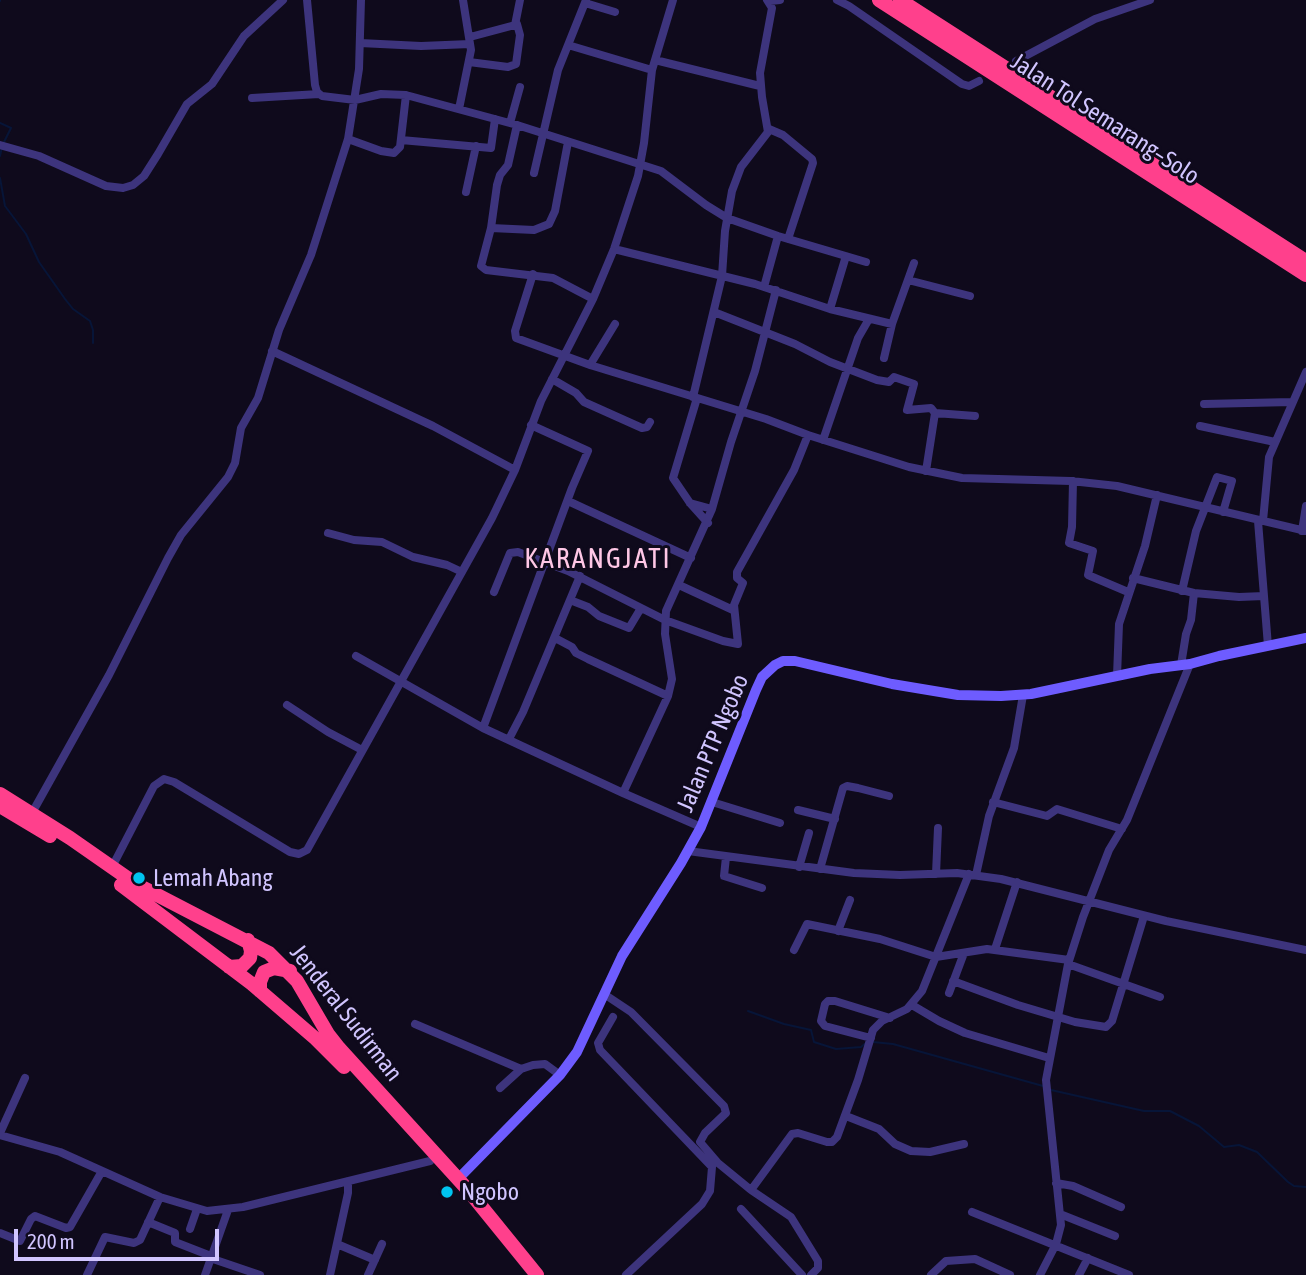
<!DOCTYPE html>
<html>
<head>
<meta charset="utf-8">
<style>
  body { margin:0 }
  #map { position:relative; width:1306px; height:1275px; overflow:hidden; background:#0f0a1c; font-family:"Asap Condensed",sans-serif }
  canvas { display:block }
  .scale { position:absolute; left:14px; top:1229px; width:205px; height:32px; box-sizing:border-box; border:4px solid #d1c5ff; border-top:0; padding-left:9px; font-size:21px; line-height:24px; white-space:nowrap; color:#d1c5ff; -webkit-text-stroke:5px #0f0a1c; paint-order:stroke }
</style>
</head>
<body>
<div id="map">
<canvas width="1306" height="1275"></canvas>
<div class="scale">200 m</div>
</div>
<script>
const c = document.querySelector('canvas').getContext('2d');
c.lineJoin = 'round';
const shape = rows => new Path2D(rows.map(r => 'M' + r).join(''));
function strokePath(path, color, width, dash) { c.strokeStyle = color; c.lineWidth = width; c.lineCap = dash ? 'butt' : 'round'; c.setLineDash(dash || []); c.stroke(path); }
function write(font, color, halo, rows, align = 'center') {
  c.font = font + ' "Asap Condensed",sans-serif'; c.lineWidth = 6; c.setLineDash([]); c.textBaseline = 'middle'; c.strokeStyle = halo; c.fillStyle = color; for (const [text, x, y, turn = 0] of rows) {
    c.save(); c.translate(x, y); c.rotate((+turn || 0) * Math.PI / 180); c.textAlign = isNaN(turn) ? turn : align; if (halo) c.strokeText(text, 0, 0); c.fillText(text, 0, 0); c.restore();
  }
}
strokePath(shape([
  [0,1,0,0],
  [0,123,11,128,4,142],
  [0,156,2,147],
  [0,178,5,206,26,234,39,262,65,299,73,309,90,321,93,330,93,343],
  [748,1011,784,1024,811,1030,814,1042,836,1049,861,1047,867,1042],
  [873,1042,893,1044,1043,1086],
  [1051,1090,1144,1111,1170,1111,1199,1126,1224,1147,1239,1145,1257,1152,1288,1182,1294,1186,1306,1187]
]), '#071538', 2);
strokePath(shape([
  [307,0,315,85,317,92,322,96,355,100,381,94,406,95,517,125,661,171,706,205,727,218,778,236,866,262],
  [837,0,849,6,962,84,969,86,979,81],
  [770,1,780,0],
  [585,3,615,12],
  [470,37,515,25,520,0],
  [360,43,421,46,470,44],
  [568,45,652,70],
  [655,60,760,86],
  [1016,61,1095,19,1150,0],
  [469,62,508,67,516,64,520,35,517,24],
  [252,98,319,94],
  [459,109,471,50,463,0],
  [510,123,520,87],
  [517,125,508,165,500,175,497,185,491,228,481,266,486,270,553,278,593,299],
  [769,129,783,135,812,159,813,163,788,239],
  [348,139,381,151,394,153,400,147,406,95],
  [401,140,491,148,495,119],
  [0,145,39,156,106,186,123,188,133,185,144,176,158,154,187,104,212,84,244,36,283,0],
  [534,173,558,70,586,0],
  [466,192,476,146],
  [491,228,534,230,549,224,555,211,568,142],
  [614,249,755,284,830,309,892,324,914,263],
  [533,274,515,331,516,338,590,365,766,419,808,435,909,467,962,478,1071,481,1117,486,1306,531],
  [908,280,970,296],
  [764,287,778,236],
  [830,309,846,256],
  [714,312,795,344,830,362,877,380,889,382,894,377,914,384,907,410,931,408,935,413,926,471],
  [272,351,433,426,515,470],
  [884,358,892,324],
  [590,365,615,324],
  [552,379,576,393,584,402,642,428,647,427,650,422],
  [693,397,722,276,725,231,732,191,741,167,768,132,762,97,760,73,772,8,767,0],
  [697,398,673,478,690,503,708,523],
  [1204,404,1292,402],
  [935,413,975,416],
  [1200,426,1275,442],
  [823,440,858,338,869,319],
  [1073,481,1072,527,1069,543,1093,551,1088,575,1128,592],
  [568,501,691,558],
  [690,503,712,509],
  [1258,521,1268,646],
  [1263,521,1269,457,1306,372],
  [1302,531,1306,506],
  [328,533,354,540,382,542,413,557,447,565,462,572],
  [1133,578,1194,593,1239,597,1264,596],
  [679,585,733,610],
  [1182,591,1196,531,1217,477,1232,481,1223,512],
  [494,592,510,553,518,552,568,571,665,620,723,641,738,644,734,605,743,583,737,578,737,572,794,470,808,435],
  [570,600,588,607,599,616,629,628,641,608],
  [555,638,572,647,576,653,588,659,668,696],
  [356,656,483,728,623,793,701,827],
  [1181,665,1186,634,1191,620,1194,593],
  [1117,676,1119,624,1145,546,1157,495],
  [287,705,328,732,362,750],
  [483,728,572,488,588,451,531,425],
  [509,739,523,712,580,576],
  [623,793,668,696,672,679,665,634,666,611,712,509,731,442,755,371,776,290],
  [712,802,780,823],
  [993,802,1047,816,1057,809,1122,829],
  [798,810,835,819],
  [32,813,109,675,168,558,181,535,228,477,235,463,241,428,258,398,279,330,311,255,348,139,359,69,361,0],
  [688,851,854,873,900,875,957,873,1001,879,1166,921,1306,950],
  [726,857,724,876,762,888],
  [112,867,154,786,164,779,174,782,290,852,299,854,307,850,492,518,515,470,541,401,593,299,614,249,638,176,644,143,652,70,673,0],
  [799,867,809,833],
  [820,869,843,788,847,786,858,788,889,796],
  [936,874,938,828],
  [976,875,989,816,1014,748,1023,695],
  [838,931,850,900],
  [995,949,1017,882],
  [794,950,807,924,880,939,936,957,987,949,1069,960],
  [1068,964,1160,997],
  [953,981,1018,1005,1075,1022,1106,1027,1112,1021,1144,916],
  [949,993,964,953],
  [604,994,631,1012,724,1106,726,1113,705,1133,700,1142,718,1163,751,1190],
  [912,1005,939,1021,965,1033,1049,1058],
  [613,1017,598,1043,600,1050,712,1167,710,1191,702,1204,626,1275],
  [415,1024,521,1069],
  [871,1038,825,1026,821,1021,825,1004,828,1001,835,1001,890,1018],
  [500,1088,521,1069,533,1065,545,1064,560,1075],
  [846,1116,879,1129,895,1144,911,1151,930,1152,964,1144],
  [0,1133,25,1078],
  [0,1135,60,1152,160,1197,207,1211,243,1207,430,1161],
  [1056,1183,1073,1186,1121,1207],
  [741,1209,802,1275],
  [972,1212,1129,1275],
  [1060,1214,1115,1236],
  [148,1222,175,1233,175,1242,211,1256],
  [190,1229,197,1209],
  [0,1233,20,1241,31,1219,35,1216,66,1228,70,1227,102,1171],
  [337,1244,375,1260],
  [210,1258,260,1275],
  [87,1275,105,1237,134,1243,140,1240,160,1197],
  [205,1275,228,1210],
  [330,1275,348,1193,348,1181],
  [368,1275,382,1244],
  [811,1275,818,1268,818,1261,791,1217,751,1190,792,1134,798,1133,827,1142,832,1142,837,1137,858,1080,873,1030,882,1021,907,1009,922,991,969,874],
  [931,1275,946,1261,975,1259,1010,1275],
  [1040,1275,1056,1244,1061,1225,1046,1080,1068,964,1083,917,1109,850,1127,820,1190,664],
  [1079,1275,1088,1258]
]), '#3d347d', 8);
strokePath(shape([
  [458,1179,560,1075,577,1052,622,956,681,863,701,827,756,690,762,677,775,665,783,661,795,661,892,684,958,695,1001,696,1031,694,1150,669,1190,664,1219,656,1306,638]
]), '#6e5cff', 10);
strokePath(shape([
  [879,0,1306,275],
  [900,0,1306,261],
  [0,794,70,838,136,884,269,953,297,981,328,1034,339,1048,468,1190,537,1275],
  [0,806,50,836],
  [121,885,252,984,316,1039,344,1067],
  [229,967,242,966,250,958,251,951,248,940],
  [260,991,260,982,264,972,274,968,290,971]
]), '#ff408c', 14);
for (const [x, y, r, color] of [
  [139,878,7,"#00c4f0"],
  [447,1192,7,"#00c4f0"]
]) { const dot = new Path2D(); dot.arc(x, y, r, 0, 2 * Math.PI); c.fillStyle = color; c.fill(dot); strokePath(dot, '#0f0a1c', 2.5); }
write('24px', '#d1c5ff', '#0f0a1c', [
  ["Jalan Tol Semarang–Solo",1105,119,33],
  ["Jalan PTP Ngobo",713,743,-67],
  ["Jenderal Sudirman",346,1013,52]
]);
write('24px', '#d1c5ff', '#0f0a1c', [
  ["Lemah Abang",153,878],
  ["Ngobo",461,1192]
], 'left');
c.letterSpacing = '2px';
write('28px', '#ffc7e6', '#0f0a1c', [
  ["KARANGJATI",598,559]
]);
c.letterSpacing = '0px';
</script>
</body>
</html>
